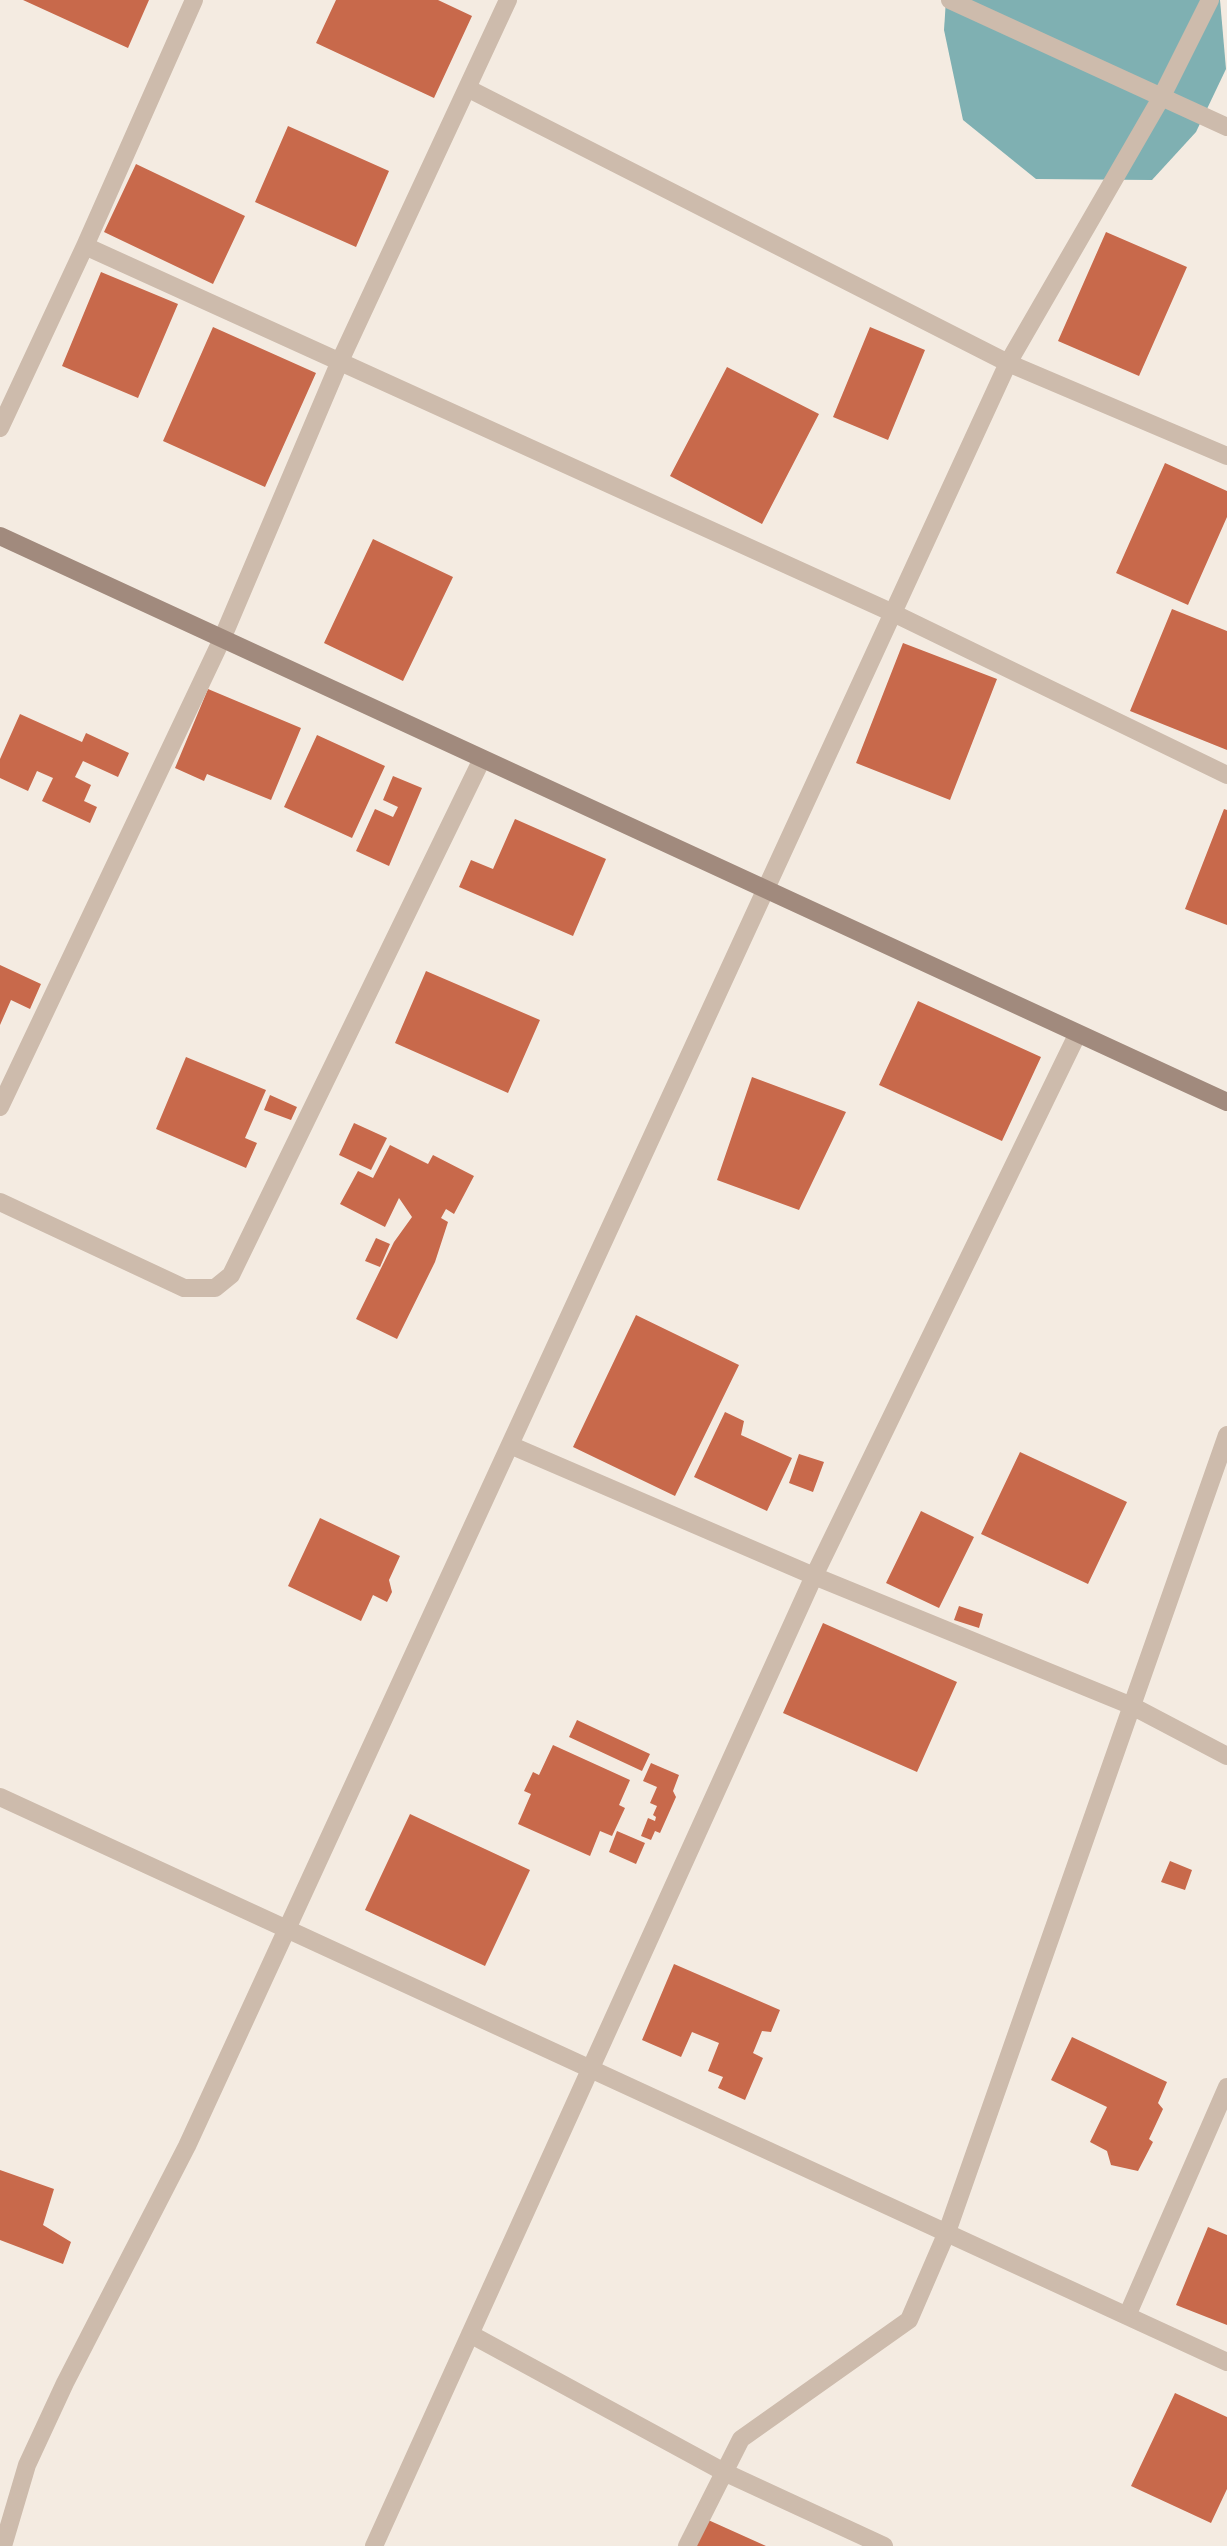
<!DOCTYPE html>
<html>
<head>
<meta charset="utf-8">
<style>
  body { margin:0 }
  canvas { display:block; background:#f4ebe1 }
</style>
</head>
<body>
<canvas width="1227" height="2546"></canvas>
<script>
const c = document.querySelector('canvas').getContext('2d');
c.lineJoin = 'round';
function fill(path, color) { c.fillStyle = color; c.fill(path, 'evenodd'); }
const shape = rows => new Path2D(rows.map(r => 'M' + r).join(''));
function strokePath(path, color, width, dash) { c.strokeStyle = color; c.lineWidth = width; c.lineCap = dash ? 'butt' : 'round'; c.setLineDash(dash || []); c.stroke(path); }
fill(shape([
  [946,0,1220,0,1226,69,1196,132,1152,180,1036,179,963,120,944,30]
]), '#7fb0b2');
fill(shape([
  [23,0,149,0,128,48],
  [336,0,438,0,472,16,434,98,316,43],
  [288,126,389,171,356,247,255,202],
  [136,164,245,216,213,284,104,232],
  [1106,232,1187,267,1139,376,1058,341],
  [101,272,178,304,138,398,62,366],
  [213,327,316,373,265,487,163,441],
  [870,327,925,350,888,440,833,417],
  [727,367,819,414,762,524,670,476],
  [1165,463,1227,491,1227,517,1188,605,1116,573],
  [373,539,453,577,403,681,324,643],
  [1172,609,1227,631,1227,750,1130,711],
  [903,643,997,679,950,800,856,763],
  [208,689,301,728,271,800,207,774,204,781,175,768],
  [20,714,82,742,86,733,129,753,118,777,83,761,75,777,91,785,84,801,97,807,90,823,42,801,53,778,37,771,28,791,0,778,0,759],
  [317,735,385,766,352,838,284,807],
  [393,776,422,788,389,866,356,851,375,809,393,817,398,807,383,800],
  [1224,809,1227,810,1227,925,1185,909],
  [515,819,606,859,573,936,459,887,471,860,493,869],
  [0,965,41,984,30,1009,11,1000,0,1025],
  [426,971,540,1020,508,1093,395,1043],
  [918,1001,1041,1057,1002,1141,879,1085],
  [186,1057,266,1090,245,1138,257,1143,246,1168,156,1129],
  [752,1077,846,1112,799,1210,717,1180],
  [270,1095,297,1107,291,1120,264,1110],
  [354,1123,387,1138,371,1170,339,1155],
  [390,1145,428,1164,433,1155,474,1176,454,1214,446,1209,441,1218,448,1222,435,1262,397,1339,356,1319,394,1242,412,1217,399,1198,385,1227,340,1204,358,1171,373,1178],
  [376,1238,390,1244,380,1267,365,1261],
  [636,1315,739,1365,675,1496,573,1447],
  [725,1412,744,1421,741,1435,792,1458,767,1511,694,1477],
  [1020,1452,1127,1502,1088,1584,981,1534],
  [799,1454,824,1462,813,1492,789,1483],
  [921,1511,974,1537,939,1608,886,1583],
  [320,1518,400,1556,389,1580,392,1592,387,1602,373,1595,361,1621,288,1586],
  [959,1606,983,1614,979,1628,954,1620],
  [823,1623,957,1682,917,1772,783,1713],
  [577,1720,650,1754,642,1771,569,1737],
  [553,1745,630,1780,619,1805,625,1808,612,1836,600,1831,590,1856,518,1824,531,1794,524,1791,533,1772,539,1775],
  [651,1763,679,1775,673,1791,676,1797,660,1833,655,1831,651,1840,641,1836,648,1818,655,1821,656,1817,653,1815,657,1806,650,1803,657,1787,643,1781],
  [410,1814,530,1870,485,1966,365,1910],
  [617,1831,645,1843,636,1864,609,1852],
  [1170,1861,1192,1870,1185,1890,1161,1882],
  [674,1964,780,2010,771,2032,762,2031,753,2053,763,2058,745,2100,718,2088,723,2077,708,2071,719,2043,692,2032,681,2057,642,2040],
  [1072,2037,1167,2082,1158,2103,1163,2109,1149,2139,1153,2142,1138,2171,1111,2165,1107,2151,1090,2142,1107,2107,1051,2080],
  [0,2170,54,2189,43,2225,71,2242,63,2264,0,2240],
  [1208,2227,1227,2235,1227,2325,1176,2305],
  [1175,2393,1227,2417,1227,2489,1211,2523,1131,2486],
  [706,2519,766,2546,694,2546]
]), '#c8694b');
strokePath(shape([
  [950,0,1227,127],
  [467,88,1008,363,1227,456],
  [85,246,893,613,1227,775],
  [0,428,85,246,194,0],
  [0,1107,222,639,340,361,508,0],
  [0,1202,184,1288,215,1288,231,1275,482,759],
  [510,1445,814,1576,1132,1706,1227,1756],
  [0,1797,1227,2362],
  [1127,2316,1227,2087],
  [470,2334,724,2472,884,2546],
  [3,2546,27,2465,65,2383,187,2146,1008,363,1161,98,1210,0],
  [374,2546,814,1576,1077,1035],
  [687,2546,741,2439,909,2320,947,2232,1227,1435]
]), '#cdbbac', 18);
strokePath(shape([
  [0,536,1227,1102]
]), '#a18a7d', 18);
</script>
</body>
</html>
